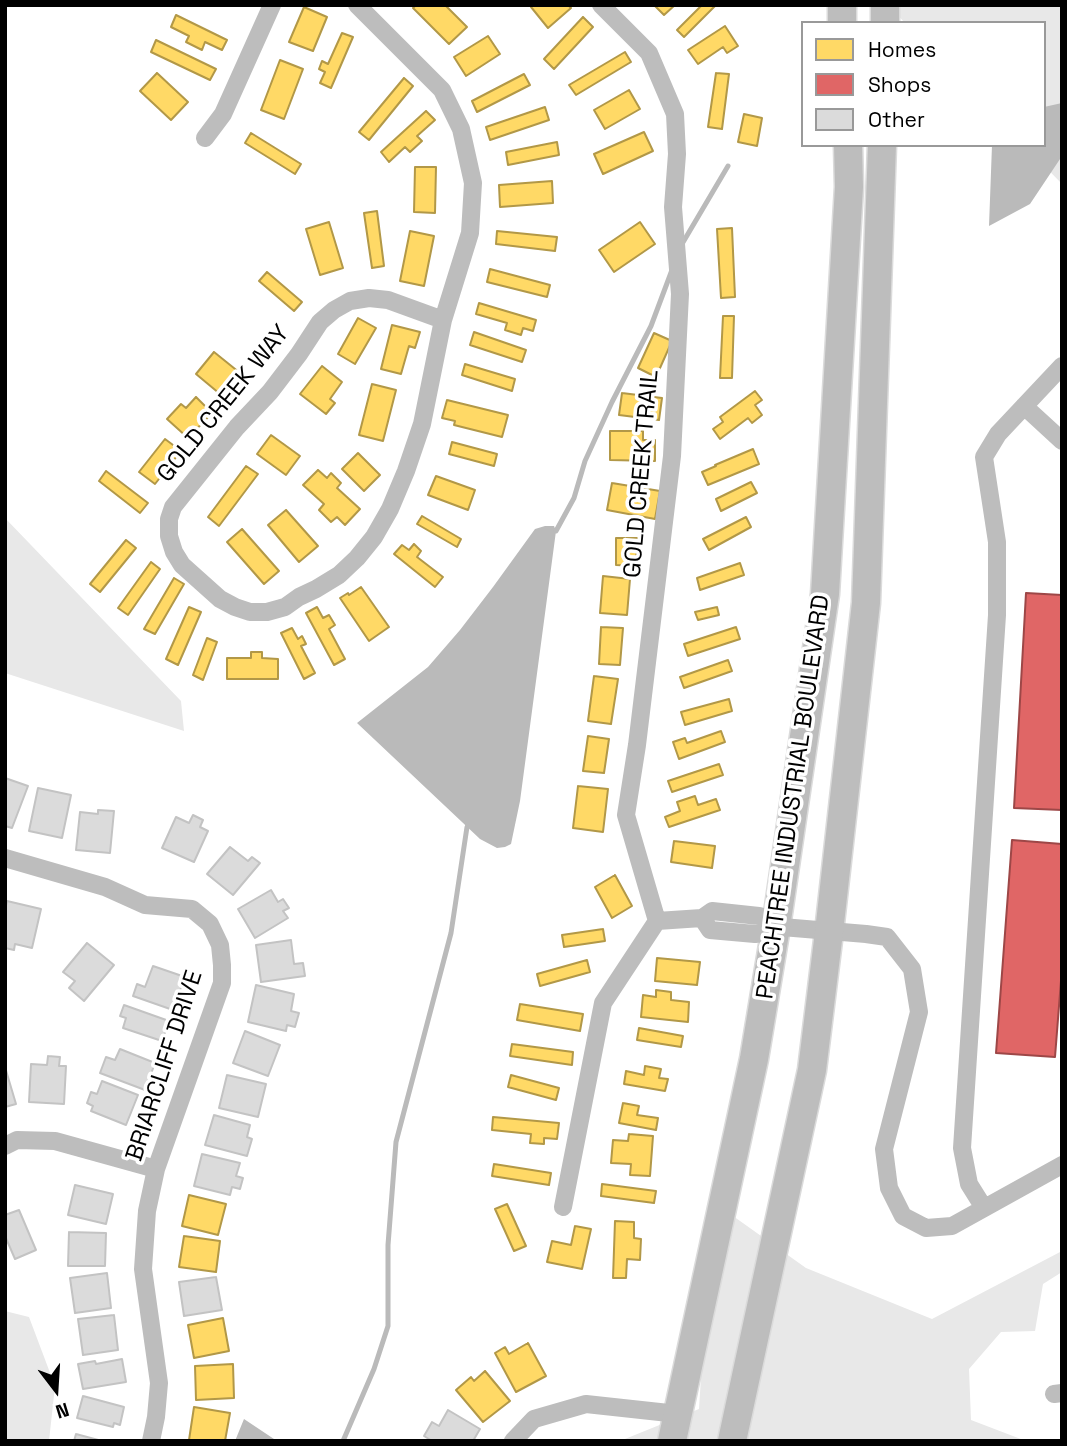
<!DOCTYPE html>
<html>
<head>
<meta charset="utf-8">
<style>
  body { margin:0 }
  #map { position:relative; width:1067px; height:1446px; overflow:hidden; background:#fff; font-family:"Space Grotesk",sans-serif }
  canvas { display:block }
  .frame { position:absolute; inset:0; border:7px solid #000; pointer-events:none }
  .legend { position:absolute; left:801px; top:21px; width:245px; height:126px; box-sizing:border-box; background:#fff; border:2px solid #999; margin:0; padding:9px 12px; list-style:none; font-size:21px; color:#000 }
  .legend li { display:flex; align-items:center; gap:14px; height:35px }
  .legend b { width:35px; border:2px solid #999 }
  .north { position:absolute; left:21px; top:1355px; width:70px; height:70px; -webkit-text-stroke:5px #fff; paint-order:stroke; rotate:163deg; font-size:19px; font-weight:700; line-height:28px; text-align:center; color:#000 }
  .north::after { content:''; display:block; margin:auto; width:24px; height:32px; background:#000; clip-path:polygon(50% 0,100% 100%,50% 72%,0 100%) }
</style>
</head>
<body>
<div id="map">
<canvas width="1067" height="1446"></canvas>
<div class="frame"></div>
<ul class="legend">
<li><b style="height:19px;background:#ffd966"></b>Homes</li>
<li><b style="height:19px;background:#e06666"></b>Shops</li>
<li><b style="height:19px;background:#dbdbdb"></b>Other</li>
</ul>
<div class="north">N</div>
</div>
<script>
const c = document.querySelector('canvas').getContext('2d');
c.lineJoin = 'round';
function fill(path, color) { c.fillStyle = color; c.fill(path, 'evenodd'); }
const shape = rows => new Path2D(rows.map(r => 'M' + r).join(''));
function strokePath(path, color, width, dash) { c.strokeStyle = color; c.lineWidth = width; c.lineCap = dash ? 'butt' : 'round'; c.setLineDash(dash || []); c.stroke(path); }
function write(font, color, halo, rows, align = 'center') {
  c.font = font + ' "Space Grotesk",sans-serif'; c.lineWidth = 7; c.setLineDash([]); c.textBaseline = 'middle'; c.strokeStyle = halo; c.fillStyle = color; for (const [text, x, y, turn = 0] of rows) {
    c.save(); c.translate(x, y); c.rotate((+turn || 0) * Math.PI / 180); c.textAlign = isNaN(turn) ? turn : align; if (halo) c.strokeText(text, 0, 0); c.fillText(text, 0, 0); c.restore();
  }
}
fill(shape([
  [888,5,1062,5,1062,184,1024,145,1044,145,1044,23,905,23],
  [5,518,181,701,184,731,5,673],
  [712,1201,806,1268,932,1319,1062,1251,1062,1272,1043,1284,1035,1331,1001,1332,969,1369,971,1420,1026,1441,620,1441,699,1409],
  [5,1311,29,1317,55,1386,49,1441,5,1441]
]), '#e8e8e8');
fill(shape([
  [1062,103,1062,156,1030,204,989,226,992,145,1044,145,1044,107],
  [545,526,554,526,556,531,520,801,511,844,505,847,497,848,480,839,357,723,428,667,460,630,493,587,535,529],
  [244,1419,277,1441,235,1441]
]), '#bababa');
const homes = shape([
  [416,5,445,5,467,27,449,44,413,8,416,5],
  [533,5,568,5,571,8,548,28,531,7,533,5],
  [656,5,675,5,664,15,655,6,656,5],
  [702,5,716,5,684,37,677,30,702,5],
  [304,7,327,17,313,51,289,42,304,7],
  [176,15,227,40,222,50,205,42,202,50,186,42,189,36,171,27,176,15],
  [583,17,593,27,554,69,544,59,583,17],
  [725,26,738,46,727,53,723,47,698,64,688,50,725,26],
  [342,33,353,37,331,88,320,83,325,72,319,69,322,61,328,64,342,33],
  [488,36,500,54,466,76,454,57,488,36],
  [156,40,216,69,210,80,151,52,156,40],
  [625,52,631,62,576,95,569,85,625,52],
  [280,60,303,69,284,119,261,110,280,60],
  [157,73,188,102,171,120,140,91,157,73],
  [716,73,729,74,722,129,708,127,716,73],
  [524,74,530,85,477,112,472,101,524,74],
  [404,78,413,86,369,140,359,132,404,78],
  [629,90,640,109,605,129,594,110,629,90],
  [545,107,549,120,490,140,486,127,545,107],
  [426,111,435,120,417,136,422,141,410,152,405,147,389,162,381,152,426,111],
  [744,114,762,118,757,146,738,142,744,114],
  [644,132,653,151,603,174,594,154,644,132],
  [251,133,301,164,295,174,245,143,251,133],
  [557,142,559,155,508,165,506,152,557,142],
  [415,167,436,167,435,213,414,212,415,167],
  [552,181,553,203,500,207,499,185,552,181],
  [377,211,384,266,372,268,364,213,377,211],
  [329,222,343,268,320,275,306,229,329,222],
  [640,222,655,244,614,272,599,250,640,222],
  [732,228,735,297,721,298,717,229,732,228],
  [410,231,434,236,424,286,400,281,410,231],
  [497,231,557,237,555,251,496,244,497,231],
  [490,269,550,285,547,297,487,282,490,269],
  [267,272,302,302,294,311,259,281,267,272],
  [479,303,536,320,533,331,523,328,521,335,505,330,507,323,476,314,479,303],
  [723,316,734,316,732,378,720,378,723,316],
  [358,318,376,328,355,364,338,354,358,318],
  [392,325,420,332,415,348,409,346,401,374,381,369,392,325],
  [474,332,526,350,522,362,470,345,474,332],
  [654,333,672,341,656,377,638,368,654,333],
  [214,352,245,377,226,399,196,374,214,352],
  [465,364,515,379,512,391,462,375,465,364],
  [322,366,342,382,330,399,335,403,326,414,300,394,322,366],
  [372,384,396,390,383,441,359,435,372,384],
  [755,391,762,400,755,405,762,415,752,423,748,418,720,439,713,429,723,422,720,417,755,391],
  [622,393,662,398,659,420,619,415,622,393],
  [196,397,212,413,188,438,167,419,181,404,186,408,196,397],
  [447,400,508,415,502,437,454,425,455,421,442,418,447,400],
  [610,431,643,431,643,440,655,440,655,461,610,460,610,431],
  [271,435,300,456,286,475,257,454,271,435],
  [165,439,181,451,155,484,139,472,165,439],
  [452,442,497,454,494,466,449,454,452,442],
  [753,449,759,464,708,485,702,472,716,466,715,465,753,449],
  [358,453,380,475,364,491,342,469,358,453],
  [246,466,258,474,219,526,208,517,246,466],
  [318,470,327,478,331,473,341,483,337,488,360,509,345,525,337,517,331,522,319,510,324,504,303,485,318,470],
  [106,471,148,503,140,513,99,481,106,471],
  [436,476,475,490,468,510,428,495,436,476],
  [751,482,757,493,721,511,716,499,751,482],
  [612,483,660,491,655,519,607,510,612,483],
  [286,510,318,546,299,562,268,525,286,510],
  [422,516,461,539,457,547,417,524,422,516],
  [746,517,751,527,709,550,703,539,746,517],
  [242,529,279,571,264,584,227,542,242,529],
  [616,538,637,538,636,566,616,565,616,538],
  [126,540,136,548,100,592,90,584,126,540],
  [414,544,421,551,417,557,443,577,435,587,394,554,402,545,409,550,414,544],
  [151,562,160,569,128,615,118,608,151,562],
  [740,563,744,575,700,590,697,578,740,563],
  [603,576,630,579,627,615,600,613,603,576],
  [174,578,184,584,155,634,144,629,174,578],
  [361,587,389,627,369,641,340,598,348,593,349,595,361,587],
  [189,607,201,612,178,665,166,659,189,607],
  [317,607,323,618,329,615,335,625,329,629,345,659,334,665,306,613,317,607],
  [717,607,719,615,698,620,695,612,717,607],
  [601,627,623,628,620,665,599,664,601,627],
  [736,627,740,639,688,656,684,644,736,627],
  [292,628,298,639,302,636,306,644,301,646,315,673,304,679,281,633,292,628],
  [207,638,217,642,203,680,193,675,207,638],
  [251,652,262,652,262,658,278,659,278,679,227,679,227,658,251,658,251,652],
  [728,660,732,671,684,688,680,677,728,660],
  [594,676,618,679,611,724,588,721,594,676],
  [729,699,732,711,685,725,681,712,729,699],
  [721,731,725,742,679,759,673,742,685,738,687,743,721,731],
  [588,736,609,739,604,773,583,771,588,736],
  [719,764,723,775,672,792,668,781,719,764],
  [578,786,608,789,603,832,573,828,578,786],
  [695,796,698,805,716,799,720,810,669,827,665,817,680,811,677,802,695,796],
  [674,841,715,846,712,868,671,862,674,841],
  [615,875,632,906,612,918,595,887,615,875],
  [603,929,605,941,564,947,562,935,603,929],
  [657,958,700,962,697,985,655,981,657,958],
  [587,960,590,972,540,986,537,974,587,960],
  [656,990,671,992,671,1000,689,1002,688,1022,641,1017,643,995,656,997,656,990],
  [520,1004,583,1014,580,1031,517,1020,520,1004],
  [639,1028,683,1036,681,1047,637,1040,639,1028],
  [512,1044,573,1052,572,1065,510,1056,512,1044],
  [645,1066,661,1069,659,1078,668,1079,665,1091,624,1084,626,1071,644,1075,645,1066],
  [511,1075,559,1088,556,1100,508,1087,511,1075],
  [623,1103,639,1106,637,1115,658,1118,656,1130,619,1123,623,1103],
  [493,1117,559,1123,557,1139,544,1138,544,1144,530,1143,531,1134,492,1130,493,1117],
  [629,1134,653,1136,650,1176,630,1175,631,1164,611,1163,613,1140,628,1141,629,1134],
  [494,1164,551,1173,549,1185,492,1176,494,1164],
  [602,1184,656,1191,654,1203,601,1196,602,1184],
  [189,1195,226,1204,218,1235,182,1226,189,1195],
  [507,1204,526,1246,514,1251,495,1209,507,1204],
  [615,1221,634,1222,634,1238,641,1239,640,1260,627,1259,626,1278,613,1278,615,1221],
  [575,1226,591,1229,582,1269,547,1262,552,1241,571,1245,575,1226],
  [184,1236,220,1241,216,1272,179,1267,184,1236],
  [223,1318,229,1351,194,1358,188,1325,223,1318],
  [528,1343,546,1376,516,1392,495,1353,505,1347,509,1354,528,1343],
  [233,1364,234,1398,196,1400,195,1366,233,1364],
  [485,1371,510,1401,483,1422,456,1390,471,1377,474,1381,485,1371],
  [194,1407,230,1413,225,1441,189,1440,194,1407]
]);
fill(homes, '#ffd966');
strokePath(homes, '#b29847', 2);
const shops = shape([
  [1026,593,1062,595,1062,810,1014,808,1026,593],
  [1012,840,1062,844,1062,968,1055,1057,996,1053,1012,840]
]);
fill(shops, '#e06666');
strokePath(shops, '#9d4747', 2);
strokePath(shape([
  [682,244,728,166],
  [556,531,574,498,585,461,612,402,651,326,672,270],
  [343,1441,374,1369,388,1326,388,1245,396,1142,451,933,467,827]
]), '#bababa', 5);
const building = shape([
  [5,778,28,786,12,828,5,826,5,778],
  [38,788,71,795,62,838,29,831,38,788],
  [98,810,114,811,110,853,76,850,80,812,98,814,98,810],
  [193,815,203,820,200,827,208,831,194,862,162,848,176,817,189,823,193,815],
  [230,847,248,861,252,857,260,863,233,895,207,874,230,847],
  [271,890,278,902,283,899,289,908,283,911,288,918,255,938,238,909,271,890],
  [7,901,41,909,32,948,15,944,14,950,5,948,5,910,7,901],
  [291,940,294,964,303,963,305,976,261,982,256,945,291,940],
  [87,943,114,965,84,1001,69,988,75,981,63,972,87,943],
  [153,966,185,977,173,1010,133,996,137,984,145,987,153,966],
  [256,985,294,994,291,1011,299,1013,295,1027,287,1025,286,1031,248,1022,256,985],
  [124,1005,169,1021,162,1041,123,1028,126,1018,120,1016,124,1005],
  [245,1031,280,1045,268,1076,233,1063,245,1031],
  [120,1049,155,1063,145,1090,100,1073,106,1057,115,1060,120,1049],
  [48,1056,60,1057,59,1066,66,1066,64,1104,29,1102,31,1064,47,1065,48,1056],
  [5,1067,16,1104,5,1107,5,1067],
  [227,1075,266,1084,258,1117,219,1108,227,1075],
  [102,1081,138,1095,126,1125,91,1111,93,1106,87,1103,91,1092,97,1094,102,1081],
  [214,1115,250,1125,247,1137,252,1139,247,1156,205,1145,214,1115],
  [202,1154,240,1163,236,1176,243,1178,240,1189,232,1187,230,1195,194,1186,202,1154],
  [75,1185,113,1194,106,1224,68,1215,75,1185],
  [19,1210,36,1250,15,1259,5,1236,5,1215,19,1210],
  [69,1232,106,1233,105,1266,68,1266,69,1232],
  [107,1273,111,1308,75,1313,70,1278,107,1273],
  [216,1277,222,1310,184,1316,179,1282,216,1277],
  [114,1315,118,1350,83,1355,78,1319,114,1315],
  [122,1359,126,1382,83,1389,78,1364,95,1361,96,1364,122,1359],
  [83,1396,124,1407,120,1425,114,1423,113,1427,77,1418,83,1396],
  [448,1410,480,1429,473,1441,432,1441,424,1436,432,1422,439,1426,448,1410],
  [76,1434,102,1441,74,1441,76,1434]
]);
fill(building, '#dbdbdb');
strokePath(building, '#c3c3c3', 2);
const primary = shape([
  [842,5,842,23],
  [885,23,885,5],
  [672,1441,754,1059,776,927,825,594,849,187,848,145],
  [732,1441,812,1070,829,932,866,603,882,145]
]);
strokePath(primary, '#dbdbdb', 31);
strokePath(shape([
  [357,5,442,90,461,129,473,183,470,233,443,320,422,424,406,471,390,509,374,537,357,558,339,575,316,589,299,597,285,607,267,612,250,612,235,607,220,599,182,565,174,552,169,536,169,519,173,507,237,427,270,392,299,354,320,322,334,310,350,301,369,298,388,300,443,320],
  [601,5,649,53,675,114,677,154,673,207,680,294,672,456,637,745,626,815,657,921],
  [205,138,223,114,272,5],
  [1024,406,1062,441],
  [5,858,105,887,145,905,192,909,210,924,220,945,222,965,222,983,156,1169,147,1211,143,1269,159,1383,156,1417,151,1441],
  [702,918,710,930,755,934,763,933,770,926],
  [657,921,702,918,712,911,759,916,763,917,770,926,866,934,887,937,912,969,919,1012,884,1149,889,1188,903,1216,926,1228,952,1226,1062,1165],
  [5,1146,17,1140,55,1141,156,1169],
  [563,1207,603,1003,657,921],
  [984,1208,969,1184,962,1148,997,615,997,542,984,457,998,434,1062,366],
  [1054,1394,1062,1393],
  [513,1441,534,1419,586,1404,678,1414]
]), '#bdbdbd', 18);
strokePath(primary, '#bdbdbd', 28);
write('24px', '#000', '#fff', [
  ["GOLD CREEK WAY",224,404,-51],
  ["GOLD CREEK TRAIL",642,474,-85],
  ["PEACHTREE INDUSTRIAL BOULEVARD",794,797,-82],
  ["BRIARCLIFF DRIVE",165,1066,-72]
]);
</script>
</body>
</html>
